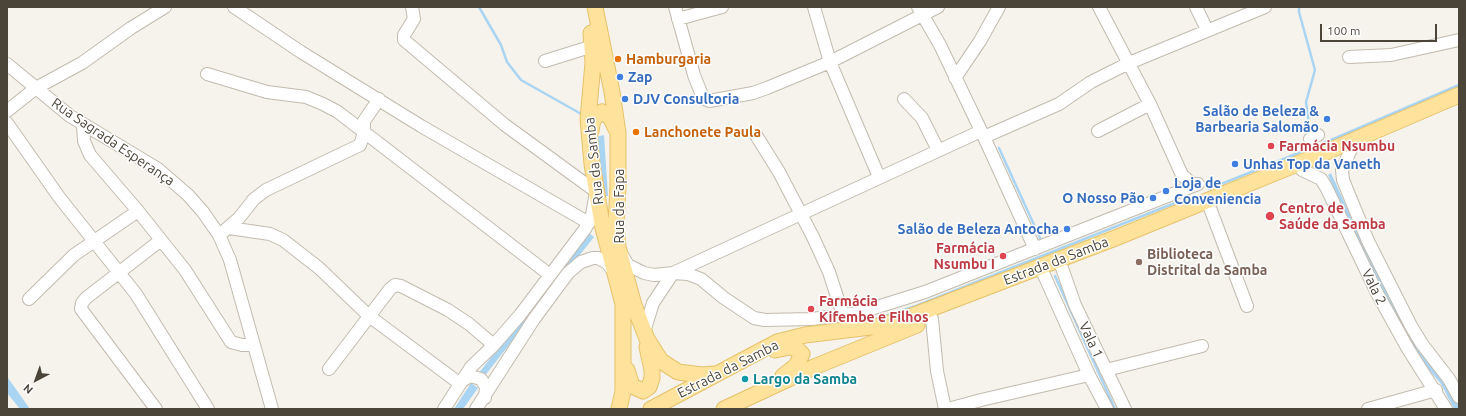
<!DOCTYPE html>
<html>
<head>
<meta charset="utf-8">
<style>
  body { margin:0 }
  #map { position:relative; width:1466px; height:416px; overflow:hidden; background:#f6f3ec; font-family:Ubuntu,sans-serif }
  canvas { display:block }
  .frame { position:absolute; inset:0; border:8px solid #4b4439; pointer-events:none }
  .north { position:absolute; left:16px; top:360px; width:40px; height:40px; -webkit-text-stroke:3px #fff; paint-order:stroke; rotate:221deg; font-size:11px; font-weight:700; line-height:16px; text-align:center; color:#4b4439 }
  .north::after { content:''; display:block; margin:auto; width:14px; height:18px; background:#4b4439; clip-path:polygon(50% 0,100% 100%,50% 72%,0 100%) }
  .scale { position:absolute; left:1320px; top:24px; width:117px; height:18px; box-sizing:border-box; border:2px solid #4b4439; border-top:0; padding-left:5px; font-size:12px; line-height:14px; white-space:nowrap; color:#4b4439; -webkit-text-stroke:3px #fff; paint-order:stroke }
</style>
</head>
<body>
<div id="map">
<canvas width="1466" height="416"></canvas>
<div class="frame"></div>
<div class="north">N</div>
<div class="scale">100 m</div>
</div>
<script>
const c = document.querySelector('canvas').getContext('2d');
c.lineJoin = 'round';
function fill(path, color) { c.fillStyle = color; c.fill(path, 'evenodd'); }
const shape = rows => new Path2D(rows.map(r => 'M' + r).join(''));
function strokePath(path, color, width, dash) { c.strokeStyle = color; c.lineWidth = width; c.lineCap = dash ? 'butt' : 'round'; c.setLineDash(dash || []); c.stroke(path); }
function write(font, color, halo, rows, align = 'center') {
  c.font = font + ' Ubuntu,sans-serif'; c.lineWidth = 3; c.setLineDash([]); c.textBaseline = 'middle'; c.strokeStyle = halo; c.fillStyle = color; for (const [text, x, y, turn = 0] of rows) {
    c.save(); c.translate(x, y); c.rotate((+turn || 0) * Math.PI / 180); c.textAlign = isNaN(turn) ? turn : align; if (halo) c.strokeText(text, 0, 0); c.fillText(text, 0, 0); c.restore();
  }
}
fill(shape([
  [604,135,608,196,600,196,595,137],
  [1331,173,1347,208,1349,208,1459,401,1459,409,1454,409,1441,384,1413,351,1377,285,1328,175],
  [589,233,594,237,483,378,478,374],
  [7,376,8,378,30,409,20,409,7,393],
  [471,383,478,388,463,409,454,409]
]), '#a9d4f2');
strokePath(shape([
  [479,7,501,45,507,62,521,80,583,115],
  [1299,7,1299,12,1315,70,1306,102,1310,132],
  [999,148,1040,238],
  [1209,189,1338,137,1459,85],
  [1055,276,1115,409],
  [858,321,875,319,916,306,1175,203]
]), '#a9d4f2', 2.5);
const minor = shape([
  [234,7,301,52,421,126,589,223],
  [412,7,414,19,404,35,404,40,505,125,594,190],
  [675,7,694,75,703,98,709,101,753,93,767,88,830,62,938,7],
  [814,7,830,62,879,177],
  [918,7,940,45,984,137,1035,249],
  [1099,7,1150,104,1182,175,1192,184,1198,184],
  [1196,7,1207,30],
  [678,19,722,7],
  [1349,57,1391,55,1459,40],
  [545,61,593,46],
  [7,64,70,116,158,169,188,195,203,212,219,235,230,260,272,409],
  [207,74,267,92,306,97,323,104,338,112,550,275],
  [955,78,980,41,999,7],
  [904,99,922,118,938,150],
  [7,111,36,88,82,63,131,28,165,7],
  [7,123,59,197,136,294,208,409],
  [83,125,84,141,90,155,138,211,185,270,231,342,242,345,253,345],
  [1098,131,1150,104],
  [756,135,779,172,813,237,829,272,843,315],
  [984,137,1059,104,1091,82,1129,63,1265,7],
  [1310,139,1318,135],
  [1351,149,1342,170,1343,180,1368,241,1411,326,1422,344,1449,379,1459,397],
  [1302,170,1321,179,1326,187,1377,293,1408,349,1446,409],
  [1210,208,1247,306],
  [229,228,270,234,283,240,319,268,369,316,459,383,470,376,481,379,486,387,485,398],
  [223,232,239,218,254,199,266,190,360,145,364,133,364,121,379,99],
  [622,255,628,265,644,273,654,275,673,273,981,131],
  [1062,268,1075,305,1125,409],
  [673,273,688,274,701,279,724,298,754,318,765,320,812,319,858,313,925,292,1198,184],
  [1044,275,1089,375,1107,409],
  [29,299,74,255,138,211],
  [932,319,937,371,945,409],
  [644,332,653,303,673,273],
  [329,369,390,289,395,285,401,286,448,310,469,324,489,341,492,347],
  [1106,370,1202,346],
  [156,409,81,309,82,303,86,298,161,240],
  [444,409,471,367,492,347,520,315,585,229,592,215,595,198],
  [476,409,534,319,568,273,581,262,593,258,598,258,607,263,614,272],
  [948,409,981,400,1089,375],
  [1368,409,1436,390]
]);
const major = shape([
  [595,7,612,92,618,133,618,187,616,224,618,247,634,305,647,339,661,361,678,372,702,375,713,374],
  [591,33,593,63,588,119,592,164,602,224,623,304,623,391,619,409],
  [591,131,593,119,602,112,610,117,616,129],
  [775,350,790,347,797,349,802,354,796,366,783,376],
  [627,370,632,386,643,391,649,387,652,378,652,370,647,347],
  [651,409,777,342,805,335,879,326,904,319,1118,237,1324,153,1459,95],
  [724,409,814,367,917,325]
]);
strokePath(minor, '#c2bbae', 14);
strokePath(major, '#e6c16a', 17);
strokePath(minor, '#fff', 12);
strokePath(major, '#ffe39c', 15);
for (const [x, y, r, color] of [
  [618,59,4,"#e8710a"],
  [620,77,4,"#3f7fe0"],
  [625,99,4,"#3f7fe0"],
  [1327,119,4,"#3f7fe0"],
  [636,132,4,"#e8710a"],
  [1271,146,4,"#e0444e"],
  [1235,164,4,"#3f7fe0"],
  [1166,191,4,"#3f7fe0"],
  [1153,198,4,"#3f7fe0"],
  [1270,216,5,"#e0444e"],
  [1067,229,4,"#3f7fe0"],
  [1003,256,4,"#e0444e"],
  [1139,262,4,"#8d6e63"],
  [811,309,4,"#e0444e"],
  [745,379,4,"#0f9aa8"]
]) { const dot = new Path2D(); dot.arc(x, y, r, 0, 2 * Math.PI); c.fillStyle = color; c.fill(dot); strokePath(dot, '#fff', 1.5); }
write('bold 14px', '#c56008', '#fff', [
  ["Hamburgaria",626,59],
  ["Lanchonete Paula",644,132]
], 'left');
write('bold 14px', '#366cbe', '#fff', [
  ["Zap",628,77],
  ["DJV Consultoria",633,99],
  ["Salão de Beleza &",1319,111,"right"],
  ["Barbearia Salomão",1319,127,"right"],
  ["Unhas Top da Vaneth",1243,164],
  ["Loja de",1174,183],
  ["Conveniencia",1174,199],
  ["O Nosso Pão",1145,198,"right"],
  ["Salão de Beleza Antocha",1059,229,"right"]
], 'left');
write('14px', '#4b4439', '#fff', [
  ["Rua Sagrada Esperança",113,142,34],
  ["Rua da Samba",594,161,-96],
  ["Rua da Fapa",619,206,-90],
  ["Estrada da Samba",1056,261,-21],
  ["Vala 2",1374,287,64],
  ["Vala 1",1091,340,65],
  ["Estrada da Samba",728,369,-27]
]);
write('bold 14px', '#be3a42', '#fff', [
  ["Farmácia Nsumbu",1279,146],
  ["Centro de",1279,208],
  ["Saúde da Samba",1279,224],
  ["Farmácia",995,248,"right"],
  ["Nsumbu I",995,264,"right"],
  ["Farmácia",819,301],
  ["Kifembe e Filhos",819,317]
], 'left');
write('bold 14px', '#785e54', '#fff', [
  ["Biblioteca",1147,254],
  ["Distrital da Samba",1147,270]
], 'left');
write('bold 14px', '#0d838f', '#fff', [
  ["Largo da Samba",753,379]
], 'left');
</script>
</body>
</html>
